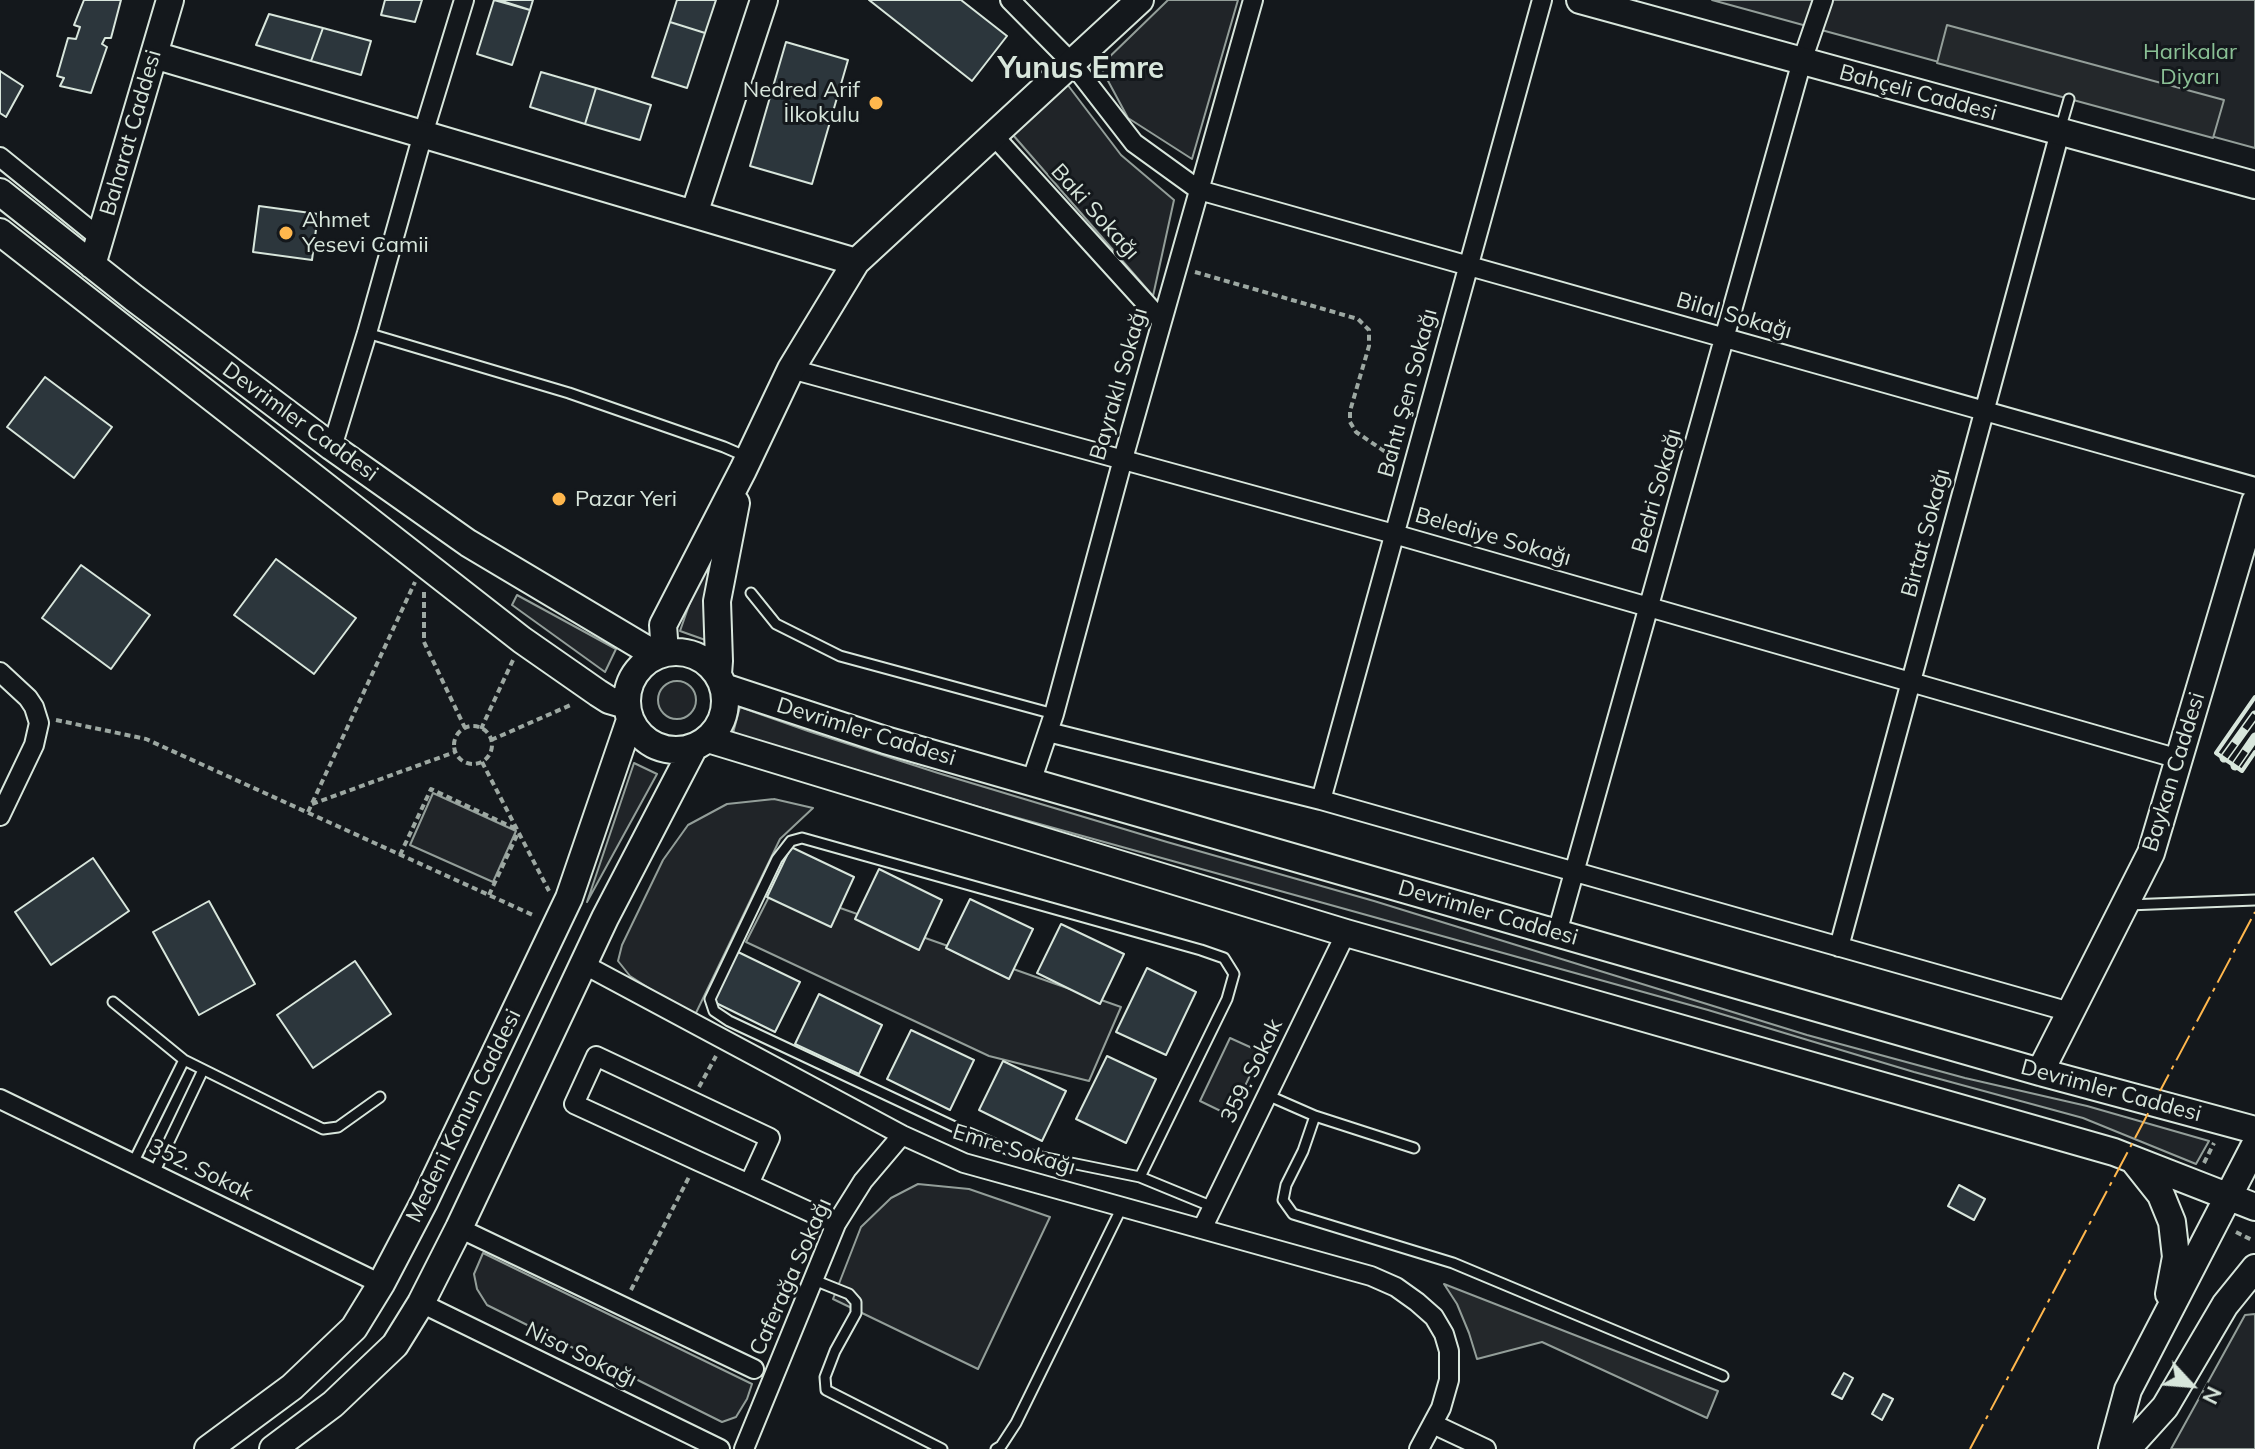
<!DOCTYPE html>
<html>
<head>
<meta charset="utf-8">
<style>
  body { margin:0 }
  #map { position:relative; width:2255px; height:1449px; overflow:hidden; background:#14181c; font-family:Mulish,sans-serif }
  canvas { display:block }
  .north { position:absolute; left:2151px; top:1345px; width:80px; height:80px; -webkit-text-stroke:6px #14181c; paint-order:stroke; rotate:116deg; font-size:22px; font-weight:700; line-height:32px; text-align:center; color:#d8e6dc }
  .north::after { content:''; display:block; margin:auto; width:28px; height:36px; background:#d8e6dc; clip-path:polygon(50% 0,100% 100%,50% 72%,0 100%) }
</style>
</head>
<body>
<div id="map">
<canvas width="2255" height="1449"></canvas>
<div class="north">N</div>
</div>
<script>
const c = document.querySelector('canvas').getContext('2d');
c.lineJoin = 'round';
function fill(path, color) { c.fillStyle = color; c.fill(path, 'evenodd'); }
const shape = rows => new Path2D(rows.map(r => 'M' + r).join(''));
function strokePath(path, color, width, dash) { c.strokeStyle = color; c.lineWidth = width; c.lineCap = dash ? 'butt' : 'round'; c.setLineDash(dash || []); c.stroke(path); }
function write(font, color, halo, rows, align = 'center') {
  c.font = font + ' Mulish,sans-serif'; c.lineWidth = 6; c.setLineDash([]); c.textBaseline = 'middle'; c.strokeStyle = halo; c.fillStyle = color; for (const [text, x, y, turn = 0] of rows) {
    c.save(); c.translate(x, y); c.rotate((+turn || 0) * Math.PI / 180); c.textAlign = isNaN(turn) ? turn : align; if (halo) c.strokeText(text, 0, 0); c.fillText(text, 0, 0); c.restore();
  }
}
const green = shape([
  [1168,0,1238,0,1192,159,1128,118,1100,66,1168,0],
  [1712,0,2255,0,2255,148,1814,28,1712,0],
  [1067,84,1121,155,1174,200,1153,296,1013,135,1067,84],
  [704,562,709,565,705,609,711,642,680,631,704,562],
  [517,595,616,649,605,672,512,605,517,595],
  '658 700a19 19 0 1 1 38 0a19 19 0 1 1-38 0Z',
  [740,707,808,731,938,773,1167,842,1374,901,1807,1035,1965,1078,2087,1106,2209,1141,2196,1164,2083,1118,1914,1072,1708,1010,982,808,733,733,740,707],
  [634,763,657,774,587,902,634,763],
  [433,793,516,831,493,882,410,845,433,793],
  [774,799,813,808,780,839,694,1017,630,976,618,961,622,945,663,860,688,825,727,804,774,799],
  [775,885,1121,1007,1089,1081,989,1056,746,942,775,885],
  [1230,1038,1261,1052,1231,1116,1200,1101,1230,1038],
  [918,1184,969,1189,1050,1217,978,1369,833,1299,861,1227,891,1198,918,1184],
  [483,1253,752,1384,747,1399,736,1417,722,1422,487,1305,477,1289,474,1274,483,1253],
  [2255,1314,2255,1449,2171,1449,2245,1315,2255,1314]
]);
fill(green, '#202428');
strokePath(green, '#939e99', 2);
const parking = shape([
  [1947,25,2224,100,2213,138,1937,63,1947,25],
  [1444,1284,1718,1391,1707,1418,1542,1342,1477,1359,1469,1333,1457,1304,1444,1284]
]);
fill(parking, '#24282b');
strokePath(parking, '#939e99', 2);
const building = shape([
  [84,0,121,0,111,38,105,38,102,44,107,47,91,93,60,86,64,78,57,76,68,38,76,39,80,27,74,25,84,0],
  [385,0,422,0,415,22,381,15,385,0],
  [494,0,530,10,512,65,477,54,494,0],
  [499,0,533,0,530,10,499,0],
  [677,0,716,0,705,33,670,22,677,0],
  [869,0,961,0,1007,36,972,81,869,0],
  [269,14,323,28,311,61,256,45,269,14],
  [670,22,705,33,687,88,652,77,670,22],
  [323,28,371,41,361,75,311,61,323,28],
  [786,42,848,60,812,184,750,166,786,42],
  [0,71,23,86,6,117,0,113,0,71],
  [541,72,596,88,585,124,530,107,541,72],
  [596,88,651,105,640,140,585,124,596,88],
  [259,206,318,214,312,260,253,252,259,206],
  [45,377,112,427,74,478,7,427,45,377],
  [276,559,356,618,314,674,234,615,276,559],
  [81,565,150,615,111,669,42,618,81,565],
  [791,847,854,877,831,927,767,897,791,847],
  [93,858,129,911,51,965,15,912,93,858],
  [879,869,942,900,919,950,855,919,879,869],
  [970,899,1033,929,1009,979,946,948,970,899],
  [209,901,255,984,199,1015,153,932,209,901],
  [1061,924,1124,954,1100,1004,1037,973,1061,924],
  [736,951,800,982,775,1032,712,1001,736,951],
  [355,961,391,1014,313,1068,277,1015,355,961],
  [1147,968,1196,992,1166,1055,1116,1032,1147,968],
  [819,994,882,1025,859,1074,795,1044,819,994],
  [911,1030,974,1060,950,1110,887,1079,911,1030],
  [1107,1056,1156,1079,1126,1143,1076,1119,1107,1056],
  [1003,1061,1066,1091,1042,1141,979,1110,1003,1061],
  [1959,1185,1985,1199,1974,1220,1948,1206,1959,1185],
  [1844,1373,1853,1378,1842,1399,1832,1394,1844,1373],
  [1883,1394,1893,1399,1882,1420,1872,1414,1883,1394]
]);
fill(building, '#2c363c');
strokePath(building, '#d8e6dc', 2);
const lane = shape([
  [2060,130,2069,99],
  [367,333,569,393,724,447,747,457],
  [751,593,776,624,840,656,1054,714],
  [2128,905,2255,900],
  [113,1002,184,1060,323,1129,338,1127,380,1097],
  [1267,1095,1315,1116,1414,1148],
  [1315,1116,1303,1151,1286,1185,1283,1200,1293,1214,1453,1263,1723,1376],
  [133,1163,184,1060],
  [154,1173,203,1070],
  [1140,1177,1227,999,1234,974,1224,958,1201,950,802,838,791,841,777,859,710,999,714,1011,729,1021,959,1129,1012,1151,1140,1177,1213,1207],
  [814,1280,849,1294,856,1302,856,1313,835,1351,825,1377,826,1390,942,1449],
  [996,1449,1001,1446,1016,1423,1122,1207]
]);
const street = shape([
  [1010,0,1072,63,1134,143,1199,190,2255,487],
  [993,135,1162,321],
  [0,157,100,238],
  [791,369,1394,534,2179,759],
  [332,447,367,333,423,134,464,0],
  [0,672,28,698,34,707,39,723,34,745,0,816],
  [1048,732,1321,800,2070,1012],
  [1031,782,1054,714,1123,459,1253,0],
  [1321,800,1542,0],
  [1557,933,1802,61,1823,0],
  [1839,947,2060,132],
  [583,964,902,1135,964,1163,1371,1276,1396,1287,1417,1302,1434,1317,1444,1334,1449,1351,1449,1380,1441,1408,1419,1449],
  [0,1099,381,1284],
  [749,1184,770,1138,596,1056,574,1104,698,1161,749,1184,836,1224],
  [459,1228,754,1369],
  [1202,1229,1346,933],
  [421,1303,720,1449],
  [1433,1424,1486,1449],
  [744,1449,836,1224,863,1181,902,1135]
]);
const secondary = shape([
  [1580,0,2255,185],
  [154,55,856,262],
  [0,192,134,298,332,447,468,543,656,655],
  [694,214,764,0],
  [0,232,522,640,598,693,609,700,626,705],
  [92,265,170,0],
  '627 701a49 49 0 1 1 98 0a49 49 0 1 1-98 0Z',
  [665,653,663,625,743,470,791,369,856,262,1140,0],
  [718,674,719,661,717,601,736,503],
  [724,687,885,740,2040,1072,2255,1130],
  [708,739,1346,933,2114,1152,2255,1207],
  [2040,1072,2151,853,2255,502],
  [2134,1161,2161,1195,2172,1222,2176,1257,2169,1294],
  [208,1449,292,1387,354,1328,381,1284,424,1202,569,898,630,720],
  [273,1449,333,1404,395,1345,421,1303,459,1228,605,918,694,747],
  [2112,1449,2128,1390,2255,1145],
  [2127,1449,2165,1407,2225,1305,2255,1268]
]);
strokePath(lane, '#d8e6dc', 13);
strokePath(street, '#d8e6dc', 22);
strokePath(secondary, '#d8e6dc', 30);
strokePath(shape([
  [1195,272,1358,319,1369,330,1369,346,1350,411,1350,422,1356,432,1396,459],
  [424,592,424,642,465,728],
  [56,720,146,739,535,916],
  '454 745a19 19 0 1 1 38 0a19 19 0 1 1-38 0Z',
  [481,729,513,660],
  [491,740,573,704],
  [482,762,549,891],
  [312,804,455,752],
  [308,812,415,582],
  [400,855,431,789,516,829],
  [489,895,518,833],
  [699,1087,716,1056],
  [2204,1163,2214,1143],
  [2236,1232,2252,1240],
  [631,1290,689,1177]
]), '#9da8a2', 4, [6, 4]);
strokePath(lane, '#14181c', 9);
strokePath(street, '#14181c', 18);
strokePath(secondary, '#14181c', 26);
const rail = shape([
  [2224,758,2255,715],
  [2235,766,2255,737]
]);
strokePath(rail, '#d8e6dc', 9);
strokePath(rail, '#14181c', 6, [18]);
strokePath(shape([
  [2255,697,2216,753,2242,771,2255,752]
]), '#d8e6dc', 4);
strokePath(shape([
  [1970,1449,2255,912]
]), '#ffb74d', 2, [28, 6, 4, 6]);
for (const [x, y, r, color] of [
  [876,103,8,"#ffb74d"],
  [286,233,8,"#ffb74d"],
  [559,499,8,"#ffb74d"]
]) { const dot = new Path2D(); dot.arc(x, y, r, 0, 2 * Math.PI); c.fillStyle = color; c.fill(dot); strokePath(dot, '#14181c', 3); }
write('22px', '#8ac095', '#14181c', [
  ["Harikalar",2190,52],
  ["Diyarı",2190,77]
]);
write('22px', '#d8e6dc', '#14181c', [
  ["Nedred Arif",860,90,"right"],
  ["İlkokulu",860,115,"right"],
  ["Ahmet",302,220],
  ["Yesevi Camii",302,245],
  ["Pazar Yeri",575,499]
], 'left');
write('22px', '#d8e6dc', '#14181c', [
  ["Bahçeli Caddesi",1918,93,15],
  ["Baharat Caddesi",131,133,-74],
  ["Baki Sokağı",1095,212,48],
  ["Bilal Sokağı",1734,316,16],
  ["Bayraklı Sokağı",1119,384,-74],
  ["Bahtı Şen Sokağı",1408,393,-75],
  ["Devrimler Caddesi",300,422,36],
  ["Bedri Sokağı",1657,491,-74],
  ["Birtat Sokağı",1926,533,-75],
  ["Belediye Sokağı",1493,537,16],
  ["Devrimler Caddesi",866,732,17],
  ["Baykan Caddesi",2174,772,-73],
  ["Devrimler Caddesi",1488,913,16],
  ["359. Sokak",1252,1071,-64],
  ["Devrimler Caddesi",2111,1091,15],
  ["Medeni Kanun Caddesi",464,1116,-64],
  ["Emre Sokağı",1014,1150,17],
  ["352. Sokak",201,1170,26],
  ["Caferağa Sokağı",791,1277,-66],
  ["Nisa Sokağı",581,1355,26]
]);
write('bold 30px', '#d8e6dc', '#14181c', [
  ["Yunus Emre",1081,69]
]);
</script>
</body>
</html>
